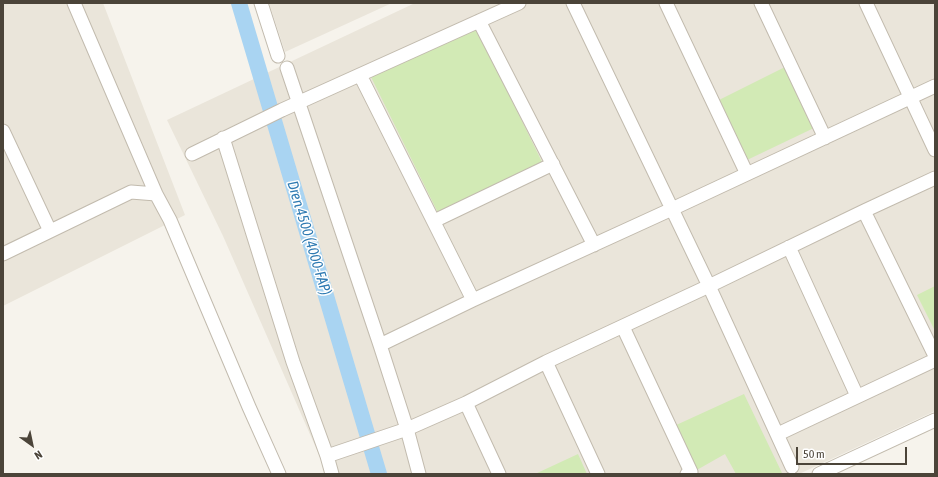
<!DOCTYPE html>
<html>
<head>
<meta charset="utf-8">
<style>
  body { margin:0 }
  #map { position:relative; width:938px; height:477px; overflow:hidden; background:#f6f3ec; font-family:"Asap Condensed",sans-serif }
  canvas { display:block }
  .frame { position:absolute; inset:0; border:4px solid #4b4439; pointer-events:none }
  .north { position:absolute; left:12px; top:425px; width:40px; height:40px; -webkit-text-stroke:3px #fff; paint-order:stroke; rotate:147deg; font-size:11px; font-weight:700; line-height:16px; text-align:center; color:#4b4439 }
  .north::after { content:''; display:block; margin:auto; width:14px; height:18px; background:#4b4439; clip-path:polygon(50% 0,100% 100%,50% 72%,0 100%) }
  .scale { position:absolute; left:796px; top:447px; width:111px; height:18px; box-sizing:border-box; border:2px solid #4b4439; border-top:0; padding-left:5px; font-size:12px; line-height:14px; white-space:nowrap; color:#4b4439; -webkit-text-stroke:3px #fff; paint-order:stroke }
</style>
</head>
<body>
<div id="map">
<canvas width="938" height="477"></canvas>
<div class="frame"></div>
<div class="north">N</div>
<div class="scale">50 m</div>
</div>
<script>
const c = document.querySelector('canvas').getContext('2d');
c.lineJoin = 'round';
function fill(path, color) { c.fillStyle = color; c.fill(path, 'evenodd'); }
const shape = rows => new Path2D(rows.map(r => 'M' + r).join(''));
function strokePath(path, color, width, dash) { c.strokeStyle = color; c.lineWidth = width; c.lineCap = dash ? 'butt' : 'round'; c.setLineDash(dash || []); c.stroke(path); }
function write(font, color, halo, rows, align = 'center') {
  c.font = font + ' "Asap Condensed",sans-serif'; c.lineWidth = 3; c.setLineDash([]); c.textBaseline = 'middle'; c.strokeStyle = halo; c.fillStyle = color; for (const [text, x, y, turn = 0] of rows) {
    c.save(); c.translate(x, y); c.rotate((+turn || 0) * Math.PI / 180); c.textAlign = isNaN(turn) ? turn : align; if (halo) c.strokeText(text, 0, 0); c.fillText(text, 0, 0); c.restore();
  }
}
fill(shape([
  [3,3,103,3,185,215,3,306],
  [269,3,392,3,285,52],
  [415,3,935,3,935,411,799,474,325,474,323,464,223,236,167,120]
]), '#eae5da');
fill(shape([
  [476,27,542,162,438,213,371,77],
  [789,65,816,127,747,160,719,100],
  [935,286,935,331,917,295],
  [744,394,782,473,736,474,725,454,695,471,674,426],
  [578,454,587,474,535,474]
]), '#d2eab5');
strokePath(shape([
  [239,3,379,474]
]), '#a9d4f2', 16);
const minor = shape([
  [74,3,156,194,170,220,249,407,279,474],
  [261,3,278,56],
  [573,3,709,286,792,467],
  [666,3,747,174],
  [761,3,825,138],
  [866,3,935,150],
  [479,21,594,245],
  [287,68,380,345,407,429,419,474],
  [360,75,473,300],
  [3,131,50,231],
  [223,138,293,362,327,456,332,474],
  [192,154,282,110,519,3],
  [864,211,935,356],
  [434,221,553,164],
  [789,247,857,396],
  [3,254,131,192,156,194],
  [623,327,691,472,687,474],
  [380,345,473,300,672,209,935,86],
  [546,362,598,474],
  [466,403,499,474],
  [778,434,935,360],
  [327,456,407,429,466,403,546,362,709,286,864,211,935,178],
  [819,474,935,420]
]);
strokePath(minor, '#c2bbae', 15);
strokePath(minor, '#fff', 13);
write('italic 15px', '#2e7ab2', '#fff', [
  ["Dren 4500 (4000-FAP)",309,238,73]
]);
</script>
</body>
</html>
